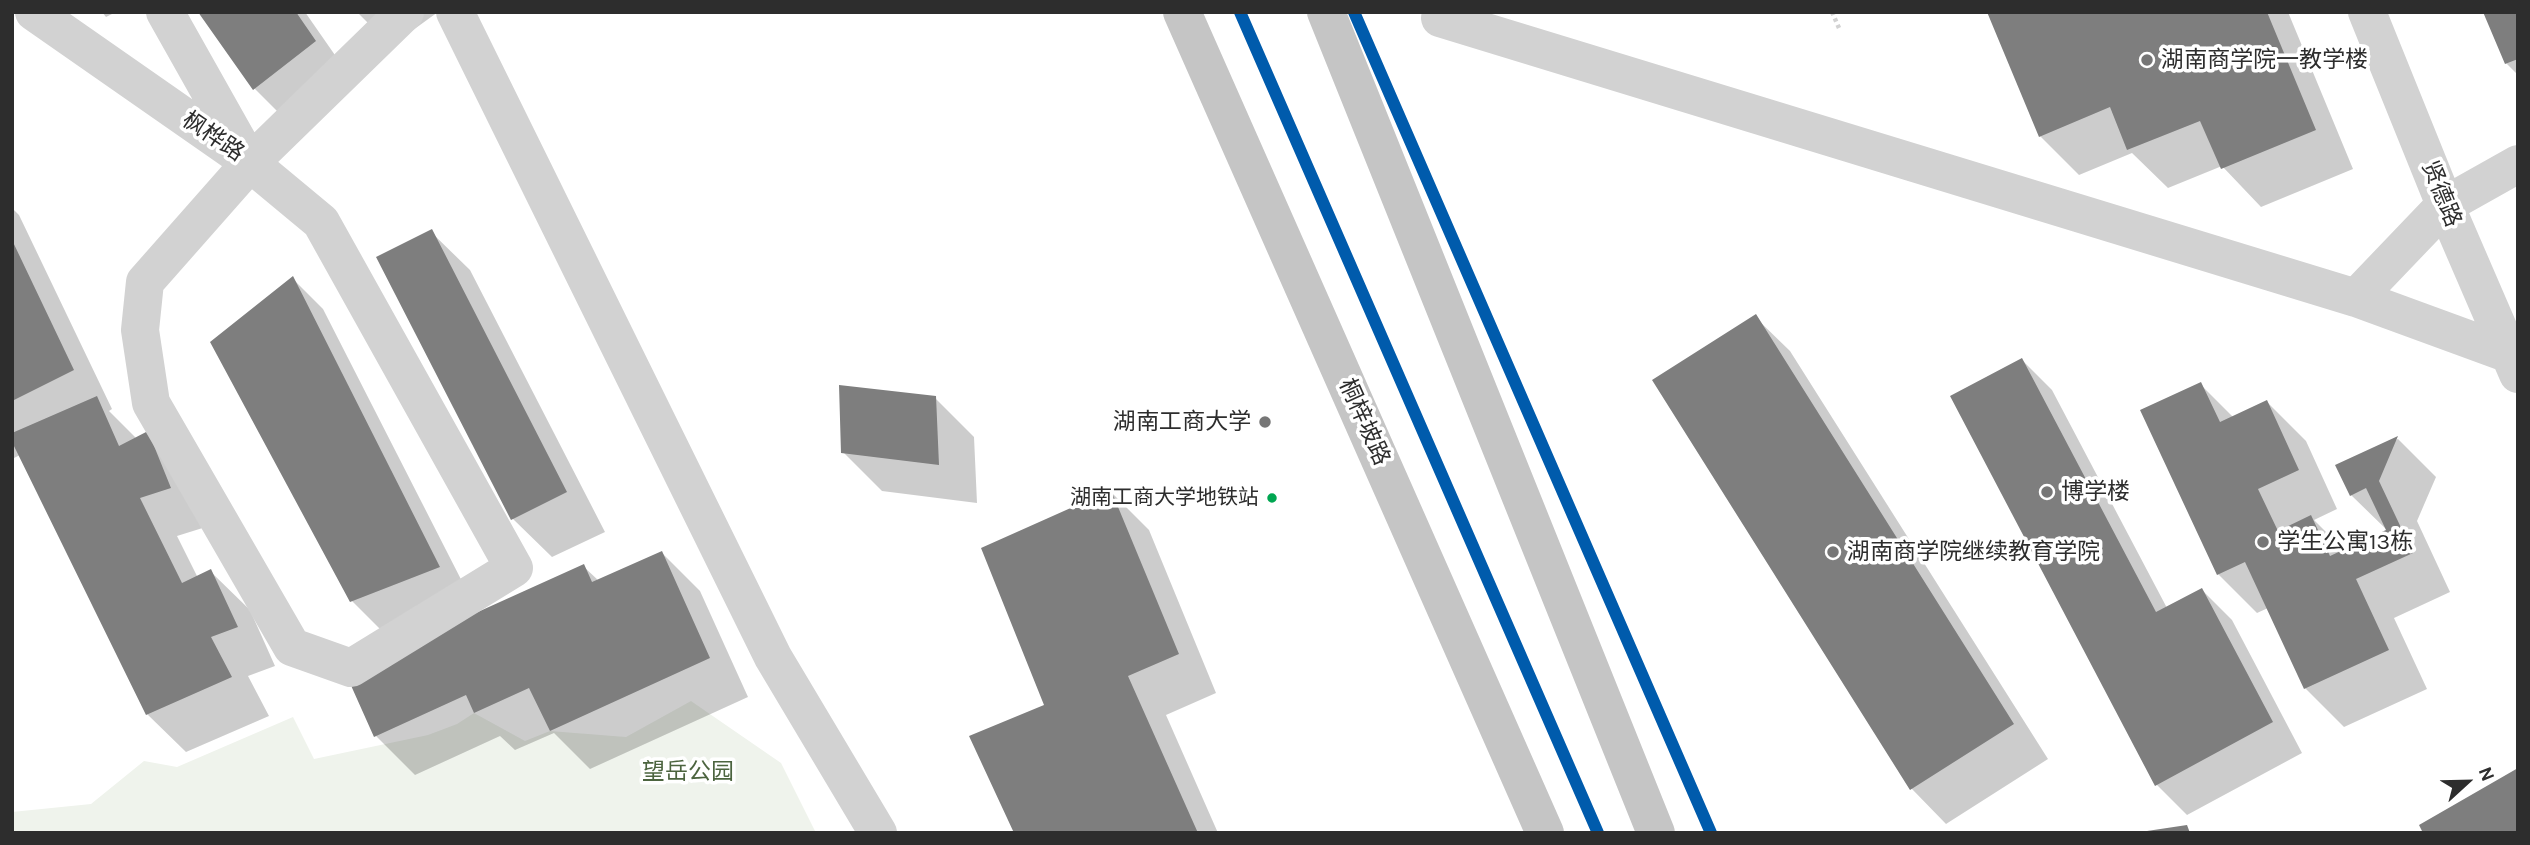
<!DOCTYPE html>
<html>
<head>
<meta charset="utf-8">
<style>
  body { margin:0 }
  #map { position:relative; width:2530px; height:845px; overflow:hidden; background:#fff; font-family:Karla,sans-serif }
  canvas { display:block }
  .frame { position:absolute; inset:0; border:14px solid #2d2d2d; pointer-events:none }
  .north { position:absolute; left:2432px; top:747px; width:70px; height:70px; -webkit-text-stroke:5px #fff; paint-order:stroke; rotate:68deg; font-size:19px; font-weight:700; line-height:28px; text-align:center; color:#2d2d2d }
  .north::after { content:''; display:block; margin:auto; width:24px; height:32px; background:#2d2d2d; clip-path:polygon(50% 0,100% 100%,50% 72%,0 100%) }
</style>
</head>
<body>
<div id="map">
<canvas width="2530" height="845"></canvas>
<div class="frame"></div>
<div class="north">N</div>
</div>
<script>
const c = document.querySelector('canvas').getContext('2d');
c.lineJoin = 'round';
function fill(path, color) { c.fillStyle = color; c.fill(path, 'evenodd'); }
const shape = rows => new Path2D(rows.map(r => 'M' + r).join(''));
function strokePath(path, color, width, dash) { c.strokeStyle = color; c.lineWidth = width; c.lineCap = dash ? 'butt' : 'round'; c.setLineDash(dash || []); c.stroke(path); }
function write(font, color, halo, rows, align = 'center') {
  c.font = font + ' Karla,"Noto Sans SC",sans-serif'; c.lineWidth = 7; c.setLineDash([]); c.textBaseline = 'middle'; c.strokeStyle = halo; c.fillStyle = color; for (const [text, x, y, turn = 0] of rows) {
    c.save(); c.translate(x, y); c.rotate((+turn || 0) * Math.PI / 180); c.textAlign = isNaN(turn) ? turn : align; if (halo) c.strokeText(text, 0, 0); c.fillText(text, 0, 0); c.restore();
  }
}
fill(shape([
  [691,701,781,763,816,833,12,833,12,812,91,804,144,761,177,767,293,717,314,759,428,735,457,724,474,713,525,741,550,731,626,737]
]), '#eff3ec');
fill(shape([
  [102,12,116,12,106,17],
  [200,12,305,12,353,81,293,127,254,88],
  [357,12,438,12,391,46],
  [1989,12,2288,12,2353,169,2261,207,2222,166,2168,188,2132,153,2079,175,2040,136],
  [2518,12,2518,75,2506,63],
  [12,208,19,215,112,409,109,411,137,439,148,433,209,526,177,536,198,578,211,572,250,610,275,666,248,676,269,716,186,752,147,714,20,455,12,459],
  [431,232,470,270,605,532,552,557,513,519],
  [293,279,323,309,470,597,382,631,351,600],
  [1755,317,1790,351,2048,759,1946,824,1912,789],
  [2022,360,2052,390,2167,608,2202,590,2232,620,2302,753,2187,815,2157,785],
  [2201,385,2234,418,2267,402,2306,441,2337,509,2314,520,2345,551,2388,531,2351,495,2338,466,2398,439,2436,477,2417,521,2450,592,2394,618,2427,689,2344,727,2305,688,2268,608,2257,613,2218,574],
  [935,398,974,437,977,503,882,491,843,452],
  [1111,492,1149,530,1216,693,1166,715,1218,833,1016,833,1046,706],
  [662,553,700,591,748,697,590,769,554,733,515,750,500,736,415,775,376,736,583,566,599,581]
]), '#0003');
fill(shape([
  [198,12,296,12,316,41,253,90],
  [1987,12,2267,12,2316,130,2221,169,2200,121,2127,150,2110,107,2039,137],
  [2483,12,2518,12,2518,59,2505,64],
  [432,229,567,492,511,520,376,257],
  [12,240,74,370,12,401],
  [293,276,440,567,350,602,210,342],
  [1756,314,2014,724,1910,790,1652,380],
  [2022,358,2156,612,2202,588,2273,722,2155,786,1950,396],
  [2201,382,2220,422,2267,400,2299,470,2258,489,2278,531,2311,515,2330,556,2386,530,2366,488,2350,496,2335,465,2398,436,2379,481,2413,553,2356,579,2389,650,2304,689,2245,562,2217,575,2140,410],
  [839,385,936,396,939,465,841,453],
  [97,396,119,446,148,431,171,488,140,498,182,583,211,569,238,627,211,637,232,677,146,715,12,442,12,433],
  [1111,490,1179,654,1128,676,1198,833,1014,833,969,736,1044,705,981,548],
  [662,551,710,658,550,731,529,688,474,713,466,695,374,737,345,672,584,564,592,582],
  [2518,768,2518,833,2423,833,2419,825],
  [2187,825,2190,833,2147,833,2147,831]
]), '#7e7e7e');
strokePath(shape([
  [1832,12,1839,28]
]), '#d2d2d2', 4.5, [3.5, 3.5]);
strokePath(shape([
  [34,12,242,157],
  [165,12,250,163,321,222,514,568,351,668,292,647,151,403,140,330,145,282,250,163,405,12],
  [455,12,773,657,878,833],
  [2367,12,2445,205,2518,374],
  [1440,18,2356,298],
  [2509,354,2356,298,2445,205,2518,164]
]), '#d2d2d2', 38);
strokePath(shape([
  [1182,12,1545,833],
  [1326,12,1656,833]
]), '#c5c5c5', 38);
strokePath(shape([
  [1240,12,1598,833],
  [1354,12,1711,833]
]), '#005bac', 12);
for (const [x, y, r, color] of [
  [2147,60,7,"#767676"],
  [1265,422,7,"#767676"],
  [2047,492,7,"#767676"],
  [1272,498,6,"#00a651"],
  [2263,542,7,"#767676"],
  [1833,552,7,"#767676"]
]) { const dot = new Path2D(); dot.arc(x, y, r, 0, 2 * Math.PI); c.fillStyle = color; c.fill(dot); strokePath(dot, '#fff', 2.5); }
write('21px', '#2d2d2d', '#fff', [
  ["湖南工商大学地铁站",1259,498]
], 'right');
write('23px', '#2d2d2d', '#fff', [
  ["湖南商学院一教学楼",2161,60],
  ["湖南工商大学",1251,422,"right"],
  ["博学楼",2061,492],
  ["学生公寓13栋",2277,542],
  ["湖南商学院继续教育学院",1847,552]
], 'left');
write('23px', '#2d2d2d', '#fff', [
  ["枫桦路",213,137,34],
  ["贤德路",2441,194,68],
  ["桐梓坡路",1364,422,66]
]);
write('23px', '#4c643f', '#fff', [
  ["望岳公园",688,772]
]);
</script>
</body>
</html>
